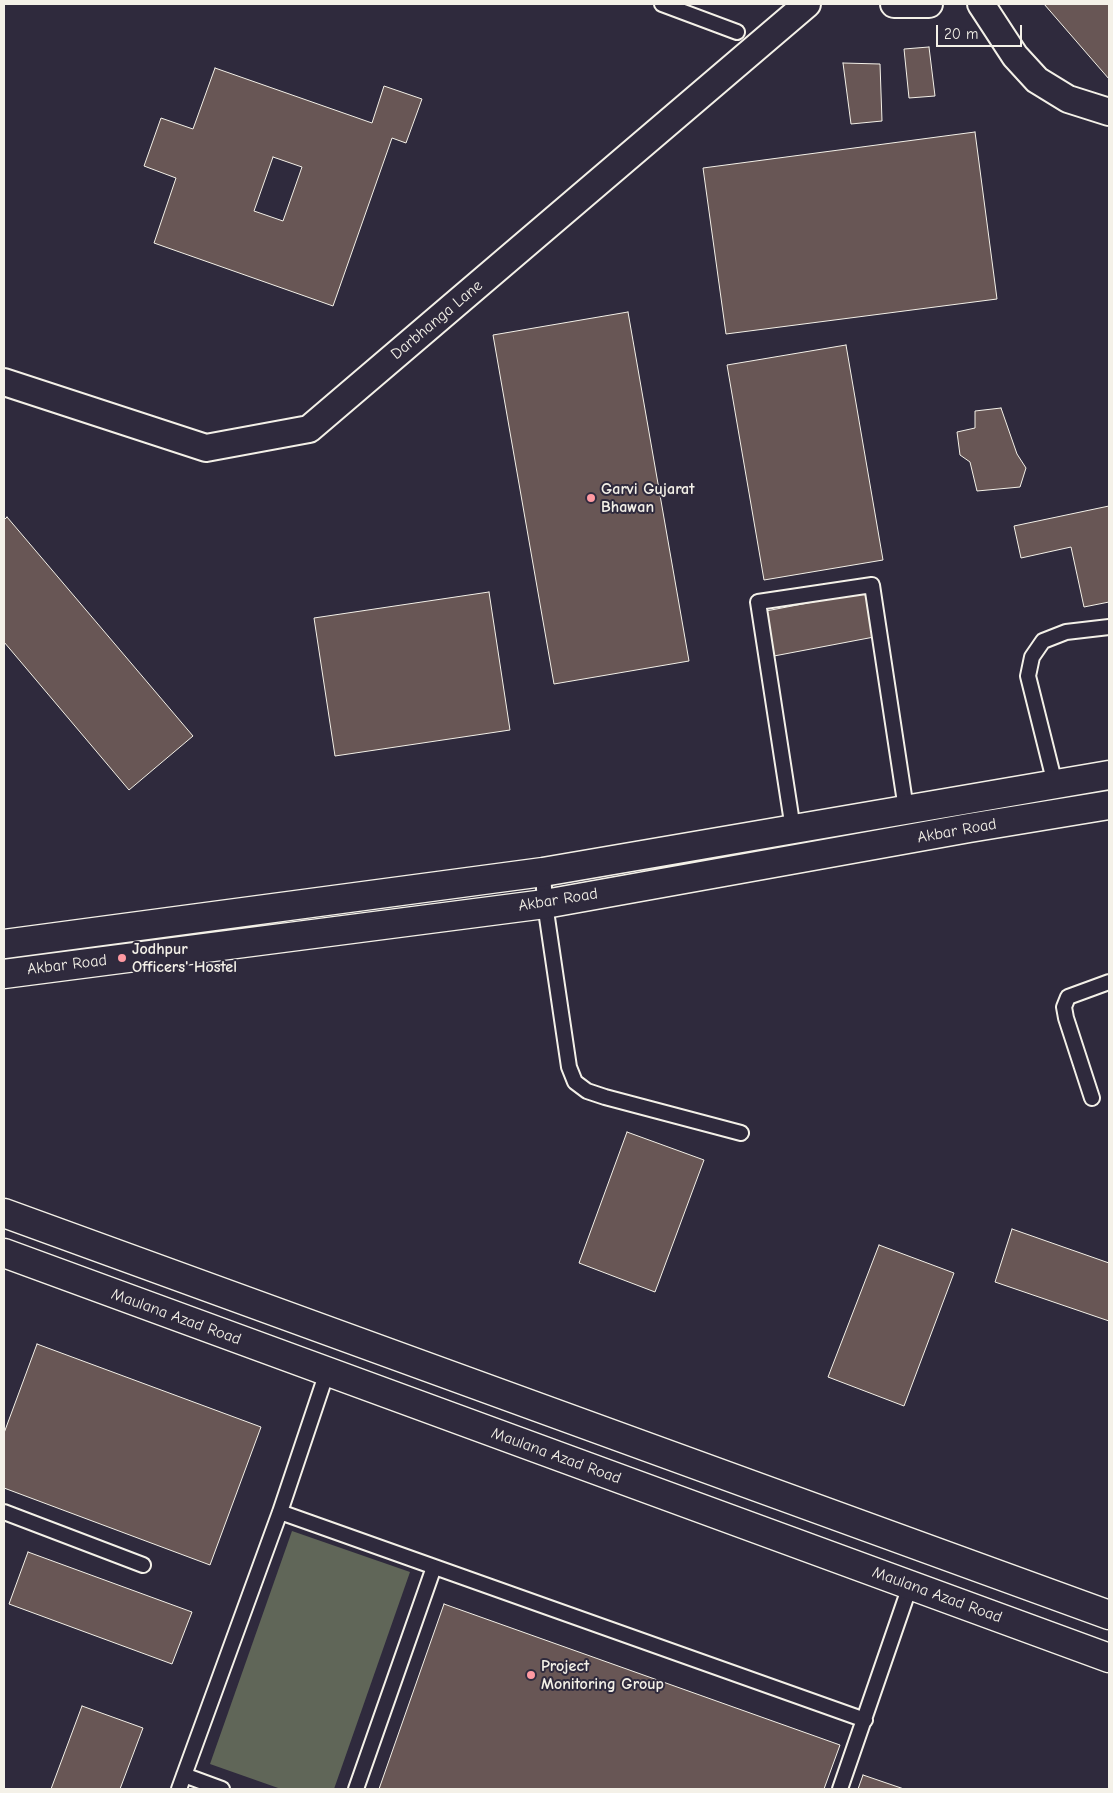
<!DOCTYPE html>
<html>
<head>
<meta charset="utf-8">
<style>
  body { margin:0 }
  #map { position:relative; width:1113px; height:1793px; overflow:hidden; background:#2f2a3d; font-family:"Comic Neue",sans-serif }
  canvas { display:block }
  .frame { position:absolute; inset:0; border:5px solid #f4f1e8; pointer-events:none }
  .scale { position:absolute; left:936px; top:25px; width:86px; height:22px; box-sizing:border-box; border:2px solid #f4f1e8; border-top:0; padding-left:6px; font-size:15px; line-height:18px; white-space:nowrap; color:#f4f1e8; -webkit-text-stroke:4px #2f2a3d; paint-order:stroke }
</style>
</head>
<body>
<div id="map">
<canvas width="1113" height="1793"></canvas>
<div class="frame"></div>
<div class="scale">20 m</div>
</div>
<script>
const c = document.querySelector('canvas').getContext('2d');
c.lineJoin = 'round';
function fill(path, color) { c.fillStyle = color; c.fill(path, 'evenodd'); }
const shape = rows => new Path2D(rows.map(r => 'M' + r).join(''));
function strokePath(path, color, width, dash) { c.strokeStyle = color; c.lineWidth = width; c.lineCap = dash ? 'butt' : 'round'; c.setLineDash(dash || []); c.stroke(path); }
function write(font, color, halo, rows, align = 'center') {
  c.font = font + ' "Comic Neue",sans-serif'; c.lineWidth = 4; c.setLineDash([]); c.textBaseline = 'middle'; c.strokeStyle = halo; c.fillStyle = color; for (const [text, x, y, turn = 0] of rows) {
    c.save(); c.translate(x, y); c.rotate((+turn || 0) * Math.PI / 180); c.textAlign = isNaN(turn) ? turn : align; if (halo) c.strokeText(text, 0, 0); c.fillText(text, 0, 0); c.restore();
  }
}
fill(shape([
  [292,1531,410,1572,334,1789,281,1789,210,1764]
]), '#606658');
const building = shape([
  [1044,4,1109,4,1109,79,1044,4],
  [929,47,935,96,909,98,904,49,929,47],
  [843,63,880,64,882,121,851,124,843,63],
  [215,68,372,123,384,86,422,99,406,143,392,138,333,306,154,243,176,178,144,166,161,118,193,129,215,68],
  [273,157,302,167,283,221,254,211,273,157],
  [975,132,997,299,726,334,703,168,975,132],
  [628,312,689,661,554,684,493,335,628,312],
  [846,345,883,560,764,580,727,365,846,345],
  [1001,408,1017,454,1026,468,1020,487,977,491,970,462,960,455,957,432,975,428,975,411,1001,408],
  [1109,506,1109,602,1084,607,1071,547,1021,558,1014,526,1109,506],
  [7,517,193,736,129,790,4,642,4,520,7,517],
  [489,592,510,730,335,756,314,618,489,592],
  [865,592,874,637,774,656,766,611,865,592],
  [627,1132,704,1160,655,1292,579,1263,627,1132],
  [1012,1229,1109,1263,1109,1321,995,1282,1012,1229],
  [879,1245,954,1273,904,1406,828,1377,879,1245],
  [37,1344,261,1427,210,1565,4,1488,4,1433,37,1344],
  [28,1552,192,1612,172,1664,9,1604,28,1552],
  [444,1604,840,1745,824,1789,379,1789,444,1604],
  [82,1706,143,1728,120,1789,51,1789,82,1706],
  [863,1775,904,1789,858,1789,863,1775]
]);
fill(building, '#685655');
strokePath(building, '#f4f1e8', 1);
const service = shape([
  [662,4,737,32],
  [1055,784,1028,676,1032,657,1043,641,1066,632,1109,627],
  [793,829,758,602,872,585,906,809],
  [543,872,545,904,569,1067,575,1082,587,1091,605,1097,741,1133],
  [1092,1098,1066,1018,1064,1007,1068,997,1109,982],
  [4,1512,143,1565],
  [280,1512,865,1720],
  [184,1775,222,1789],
  [179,1789,280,1512,327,1372],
  [356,1789,434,1567],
  [840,1789,910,1586]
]);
const minor = shape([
  [894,4,929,4],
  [981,4,1015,56,1037,80,1068,99,1109,112],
  [4,382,206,448,309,429,807,4]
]);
const secondary = shape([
  [4,944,543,872,1109,775],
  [4,974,545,904,969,828,1109,805],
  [4,1213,1109,1615],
  [4,1253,1109,1658]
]);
strokePath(service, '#f4f1e8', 18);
strokePath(minor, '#f4f1e8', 30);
strokePath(secondary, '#f4f1e8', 31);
strokePath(service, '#2f2a3d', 14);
strokePath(minor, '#2f2a3d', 26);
strokePath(secondary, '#2f2a3d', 28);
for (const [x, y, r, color] of [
  [591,498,5,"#ff9aa2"],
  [122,958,5,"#ff9aa2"],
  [531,1675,5,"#ff9aa2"]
]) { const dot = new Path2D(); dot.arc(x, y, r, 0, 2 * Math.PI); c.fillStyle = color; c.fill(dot); strokePath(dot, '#2f2a3d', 2); }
write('16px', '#f4f1e8', '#2f2a3d', [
  ["Darbhanga Lane",437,320,-40],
  ["Akbar Road",957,831,-10],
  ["Akbar Road",558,900,-9],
  ["Akbar Road",67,965,-7],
  ["Maulana Azad Road",176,1317,20],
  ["Maulana Azad Road",556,1456,20],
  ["Maulana Azad Road",937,1595,20]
]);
write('bold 16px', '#f4f1e8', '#2f2a3d', [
  ["Garvi Gujarat",601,489],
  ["Bhawan",601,507],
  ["Jodhpur",132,949],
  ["Officers' Hostel",132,967],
  ["Project",541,1666],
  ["Monitoring Group",541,1684]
], 'left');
</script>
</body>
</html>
